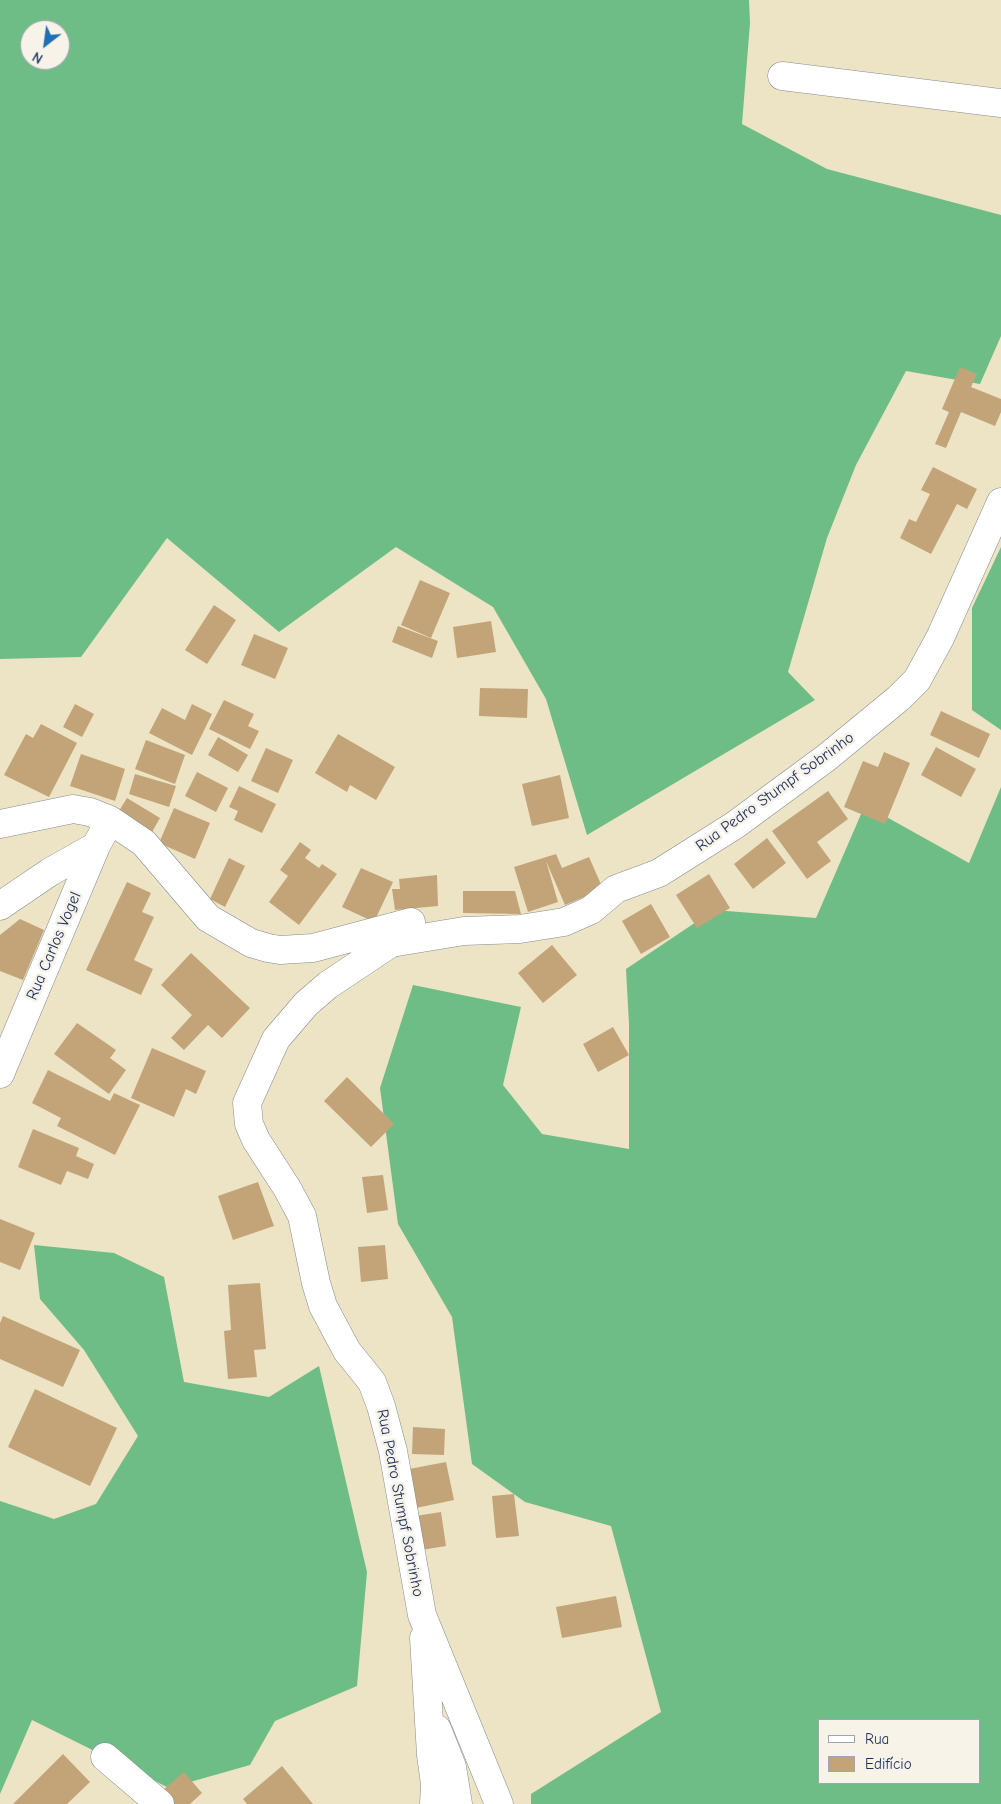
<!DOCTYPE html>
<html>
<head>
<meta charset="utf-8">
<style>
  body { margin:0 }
  #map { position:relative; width:1001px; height:1804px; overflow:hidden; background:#ece4c4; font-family:"Comic Neue",sans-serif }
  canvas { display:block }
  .legend { position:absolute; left:818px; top:1719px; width:162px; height:65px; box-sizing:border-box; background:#f7f3e8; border:1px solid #9fa5b1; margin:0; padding:6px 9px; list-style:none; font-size:15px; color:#1b2f5e }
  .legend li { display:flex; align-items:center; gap:10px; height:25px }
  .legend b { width:25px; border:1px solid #9fa5b1 }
  .north { position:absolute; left:20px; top:20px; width:50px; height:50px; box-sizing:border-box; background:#f7f3e8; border:1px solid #9fa5b1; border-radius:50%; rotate:210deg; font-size:14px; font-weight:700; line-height:20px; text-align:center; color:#1b2f5e }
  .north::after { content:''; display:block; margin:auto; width:18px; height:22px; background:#1f6fb2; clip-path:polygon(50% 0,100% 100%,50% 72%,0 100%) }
</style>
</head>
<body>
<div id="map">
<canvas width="1001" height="1804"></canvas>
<ul class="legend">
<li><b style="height:6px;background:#fff"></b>Rua</li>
<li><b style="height:14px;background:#c3a479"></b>Edifício</li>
</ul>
<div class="north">N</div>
</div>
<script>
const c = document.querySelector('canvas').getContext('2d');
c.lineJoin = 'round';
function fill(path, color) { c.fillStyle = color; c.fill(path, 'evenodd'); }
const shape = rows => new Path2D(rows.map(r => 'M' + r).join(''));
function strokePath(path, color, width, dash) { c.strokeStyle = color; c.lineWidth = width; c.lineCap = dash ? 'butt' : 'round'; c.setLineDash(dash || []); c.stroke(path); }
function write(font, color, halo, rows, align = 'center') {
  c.font = font + ' "Comic Neue",sans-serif'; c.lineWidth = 5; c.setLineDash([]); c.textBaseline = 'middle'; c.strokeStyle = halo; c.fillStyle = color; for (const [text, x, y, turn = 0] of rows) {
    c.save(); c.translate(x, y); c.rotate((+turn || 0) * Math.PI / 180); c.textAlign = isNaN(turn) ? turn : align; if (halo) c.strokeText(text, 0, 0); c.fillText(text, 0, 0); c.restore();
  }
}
fill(shape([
  [0,0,749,0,750,23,742,124,827,169,1001,215,1001,336,980,384,906,371,856,465,827,538,788,672,815,700,587,835,546,699,493,607,396,547,279,632,167,538,81,657,0,659],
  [30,30,60,30,60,60,30,60],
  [1001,547,1001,730,972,710,972,608],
  [1001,787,1001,1804,531,1804,531,1794,661,1712,611,1526,525,1502,472,1464,452,1317,398,1224,380,1088,413,985,521,1007,503,1085,542,1134,629,1149,629,1024,626,969,714,910,816,918,865,805,969,863],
  [820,1720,980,1720,980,1783,820,1783],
  [34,1245,114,1253,164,1277,184,1382,269,1397,319,1366,367,1572,357,1686,275,1721,250,1765,169,1788,32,1720,0,1794,0,1501,54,1519,96,1504,138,1436,84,1350,40,1299]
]), '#6fbd86');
fill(shape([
  [960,367,977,374,971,387,1001,399,1001,412,995,426,961,412,946,448,935,444,949,412,942,409],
  [933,467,977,489,967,509,957,504,931,554,900,538,909,519,916,522,930,494,921,490],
  [420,580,450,593,431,638,401,625],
  [214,605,236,620,207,664,185,650],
  [491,621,496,652,457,658,453,627],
  [398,626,438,641,432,658,392,642],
  [254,634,288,648,275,679,241,665],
  [480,688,528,689,527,718,479,716],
  [224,700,254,714,248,726,259,731,250,749,209,729],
  [75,704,94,714,82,737,63,727],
  [192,704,212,714,192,755,149,733,162,708,185,720],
  [941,711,990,734,979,758,930,735],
  [41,724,77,743,49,797,4,775,26,734,33,738],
  [338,734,395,767,376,800,350,785,347,792,315,773],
  [218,737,248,755,238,772,208,755],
  [146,740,185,755,175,784,135,769],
  [936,747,976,769,961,797,921,775],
  [266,748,293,760,278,793,251,781],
  [884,752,910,763,885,824,844,807,863,761,878,767],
  [81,754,125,769,115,801,70,786],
  [197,772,228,788,216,812,185,796],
  [135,774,176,786,169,807,129,794],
  [560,775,569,818,532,826,522,784],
  [239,786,276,804,262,833,234,820,238,811,229,807],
  [828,791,848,819,817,842,831,861,807,879,772,831],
  [127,798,160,818,148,839,114,819],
  [174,808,210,823,195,859,159,843],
  [767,838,786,863,753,889,734,864],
  [300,842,311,850,305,858,319,868,322,864,337,874,299,925,269,902,288,876,280,870],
  [556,854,562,868,589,857,603,889,565,905,546,861,558,902,528,912,514,867],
  [229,858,245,866,225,907,210,899],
  [361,868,393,882,374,922,342,907],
  [709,874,730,908,697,928,676,895],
  [437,875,438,906,395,910,392,889,400,889,399,879],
  [127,882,151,893,142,912,154,917,134,960,153,969,141,995,86,970],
  [463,891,515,891,521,914,463,913],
  [651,904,670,937,641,954,622,921],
  [20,919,44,930,23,980,0,971,0,935],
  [552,945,577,975,543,1003,518,973],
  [191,953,250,1008,222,1038,208,1025,184,1050,171,1038,192,1015,161,985],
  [77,1023,116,1050,110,1058,126,1070,109,1094,54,1054],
  [613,1027,629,1055,598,1072,583,1044],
  [152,1048,206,1071,196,1094,186,1089,174,1117,131,1098],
  [48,1070,110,1101,114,1093,140,1105,115,1155,57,1126,61,1118,32,1103],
  [347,1077,394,1124,371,1147,324,1101],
  [33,1129,79,1148,76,1156,94,1164,88,1179,67,1171,61,1185,18,1167],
  [383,1175,388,1210,367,1213,362,1177],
  [258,1182,274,1226,233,1240,218,1196],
  [0,1219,35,1233,20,1270,0,1262],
  [385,1245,388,1279,361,1282,358,1247],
  [260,1283,266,1349,254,1350,257,1377,228,1379,224,1331,231,1330,228,1285],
  [3,1316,80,1350,63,1387,0,1359,0,1323],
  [35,1389,117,1428,90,1486,8,1447],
  [413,1427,445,1429,444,1455,412,1454],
  [446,1462,454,1500,416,1508,409,1469],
  [514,1494,519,1536,496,1538,492,1496],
  [441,1512,446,1546,415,1551,409,1517],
  [616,1596,622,1627,562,1638,556,1607],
  [63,1754,90,1782,67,1804,13,1804],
  [282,1766,313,1804,247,1804,243,1799],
  [184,1772,202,1793,190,1804,173,1804,162,1791]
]), '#c3a479');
const minor = shape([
  [782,76,1001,103],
  [0,824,73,809,90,812,110,820,144,843,208,918,251,943,268,948,280,950,313,948,411,922],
  [0,906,50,872,96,846],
  [0,1074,96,846,110,820],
  [424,1638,431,1755,435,1784,434,1804],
  [437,1729,452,1767,458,1804],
  [105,1757,160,1804],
  [499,1804,422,1615,393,1451,381,1406,372,1382,347,1351,323,1306,316,1283,302,1216,287,1188,256,1140,249,1124,247,1103,276,1039,306,1004,328,985,391,943,464,931,520,929,564,922,591,910,616,889,659,873,735,825,826,758,899,698,917,680,940,638,1001,502]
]);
strokePath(minor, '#848a91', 29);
strokePath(minor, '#fff', 28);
write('16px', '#1b2f5e', '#f7f3e8', [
  ["Rua Pedro Stumpf Sobrinho",775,792,-36],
  ["Rua Carlos Vogel",54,946,-67],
  ["Rua Pedro Stumpf Sobrinho",400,1503,79]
]);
</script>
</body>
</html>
